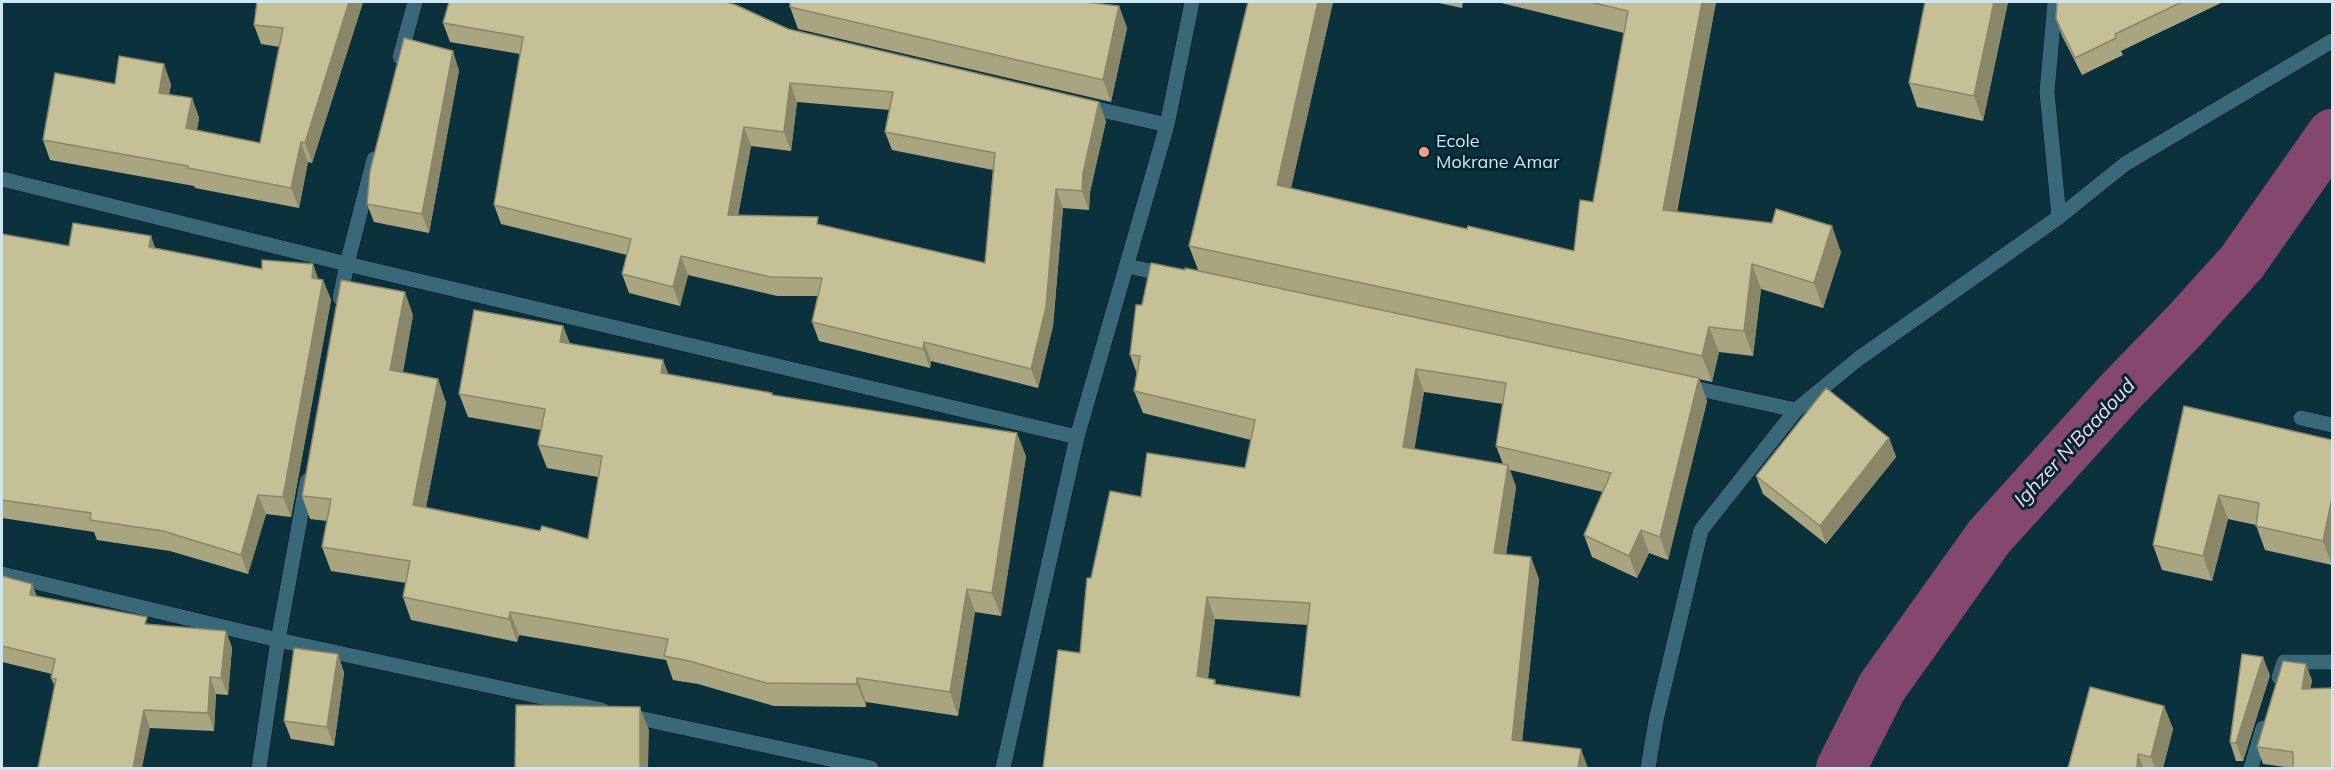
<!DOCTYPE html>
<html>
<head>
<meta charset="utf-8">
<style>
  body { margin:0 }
  #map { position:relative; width:2334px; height:770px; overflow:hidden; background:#0a313c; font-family:Mulish,sans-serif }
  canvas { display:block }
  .frame { position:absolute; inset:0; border:3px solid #cee6ef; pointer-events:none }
</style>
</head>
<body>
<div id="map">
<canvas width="2334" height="770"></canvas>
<div class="frame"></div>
</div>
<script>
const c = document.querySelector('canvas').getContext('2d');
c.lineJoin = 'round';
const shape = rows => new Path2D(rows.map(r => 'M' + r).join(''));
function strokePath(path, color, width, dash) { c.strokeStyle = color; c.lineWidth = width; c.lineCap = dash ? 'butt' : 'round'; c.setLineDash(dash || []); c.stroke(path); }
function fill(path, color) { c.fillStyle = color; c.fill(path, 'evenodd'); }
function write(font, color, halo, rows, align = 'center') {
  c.font = font + ' Mulish,sans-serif'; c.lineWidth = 6; c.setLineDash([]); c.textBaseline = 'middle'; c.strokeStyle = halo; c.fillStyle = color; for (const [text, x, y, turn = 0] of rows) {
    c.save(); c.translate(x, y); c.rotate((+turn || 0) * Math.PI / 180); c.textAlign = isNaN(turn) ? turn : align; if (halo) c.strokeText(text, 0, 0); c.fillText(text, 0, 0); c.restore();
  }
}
strokePath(shape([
  [1841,768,1882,687,1989,537,2120,392,2186,324,2242,262,2332,134]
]), '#84486f', 50);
const minor = shape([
  [2055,2,2047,92,2059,217],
  [400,57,415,2],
  [1084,106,1167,125],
  [2,179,347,264,1077,437],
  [1127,266,1168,275],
  [340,298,347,264,374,159],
  [1796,410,1858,359,2059,217,2125,164,2332,41],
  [2301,418,2332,425],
  [2,574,278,640,602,710],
  [2279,677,2284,662,2332,662],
  [625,715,871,768],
  [259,768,278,640,307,481],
  [1003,768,1077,437,1167,125,1192,2],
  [1648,768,1656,720,1701,530,1796,410,1685,386],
  [2251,768,2263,728]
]);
strokePath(minor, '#00171f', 16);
strokePath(minor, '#396878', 15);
fill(shape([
  [257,2,363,2,312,163,308,162,299,208,195,188,194,186,50,160,43,140,115,84,171,84,169,95,192,98,199,118,197,130,260,143,280,47,261,44,254,25],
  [790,2,1097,2,1097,3,1119,6,1127,28,1111,102,798,29,790,7],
  [1248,2,1333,2,1291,188,1467,229,1574,251,1593,202,1624,33,1497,2,1716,2,1677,212,1841,252,1823,308,1761,289,1753,356,1719,352,1712,382,1699,379,1707,401,1668,560,1649,553,1637,578,1592,557,1584,535,1603,492,1510,470,1516,487,1506,554,1539,579,1522,741,1578,768,1080,653,1091,578,1141,497,1245,468,1251,440,1143,413,1134,391,1137,374,1130,355,1142,305,1185,270,1198,270,1189,246],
  [1424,392,1503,404,1496,446,1503,464,1414,449],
  [1215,619,1308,625,1300,697,1216,684,1215,680,1208,679],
  [1434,2,1463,2,1462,8],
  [2008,2,1983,121,1917,107,1909,83],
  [2057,2,2223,2,2121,51,2123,55,2082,75,2062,36,2056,19],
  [443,23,788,29,1106,121,1090,192,1089,210,1063,208,1053,326,1038,388,931,361,930,368,819,341,812,322,818,296,777,296,688,275,680,306,629,293,622,274,627,255,501,224,494,205,520,54,450,42],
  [797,102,890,110,885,132,892,150,993,170,985,263,820,225,738,216,751,146,791,151],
  [459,70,429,233,374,222,367,204],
  [2,234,69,246,156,248,262,269,313,264,318,279,323,280,331,300,291,517,266,514,248,574,170,551,97,540,94,532,2,518],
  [413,315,403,372,438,379,446,403,426,507,540,531,588,539,598,477,547,468,538,445,541,430,468,417,459,394,563,326,570,344,669,374,772,393,773,395,1026,456,1001,616,975,612,958,716,866,702,866,707,774,706,698,684,673,680,666,660,519,635,517,642,411,620,403,597,406,583,331,571,322,547,327,521,310,519,302,496],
  [2184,406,2332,440,2332,565,2265,550,2256,525,2228,519,2212,581,2162,570,2153,545],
  [1889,438,1896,457,1826,544,1763,494,1756,476],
  [2,576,37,596,149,624,226,631,232,648,228,695,216,694,214,731,150,728,55,687,51,678,52,674,2,662],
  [338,654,344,673,334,746,291,739,284,721],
  [2270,675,2243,761,2236,761,2230,742],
  [2312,680,2293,768,2263,764,2257,747],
  [2164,706,2173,729,2163,768,2068,768]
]), '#a9a580');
fill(shape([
  [349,2,363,2,312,163,305,143],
  [1318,2,1333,2,1286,210,1277,185],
  [1702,2,1716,2,1672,235,1663,210],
  [1994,2,2008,2,1983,121,1974,96],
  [1119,6,1127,28,1111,102,1103,80],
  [453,51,459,70,429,233,422,214],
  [164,64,171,84,166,113,159,93],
  [790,83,797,102,791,151,784,132],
  [192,98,199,118,194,148,186,128],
  [1099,102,1106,121,1090,192,1089,210,1082,191,1083,173],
  [744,127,751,146,734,234,728,215],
  [301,142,308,162,299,208,291,188],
  [1056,189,1063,208,1053,326,1038,388,1031,369],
  [1832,226,1841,252,1823,308,1814,283],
  [151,236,158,256,149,247],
  [681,256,688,275,680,306,673,287],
  [313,264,320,284,312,278],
  [1752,264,1761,289,1753,356,1744,331],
  [323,280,331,300,291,517,283,497],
  [405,292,413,315,399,393,390,370],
  [563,326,572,349,560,342],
  [1709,327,1719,352,1712,382,1702,356],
  [924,342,931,361,930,368,923,349],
  [663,360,672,383,661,373],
  [1416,369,1424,392,1411,470,1403,447],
  [1699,378,1707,401,1668,560,1660,537],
  [438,379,446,403,422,528,413,505],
  [1017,433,1026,456,1001,616,992,593],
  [1889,438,1896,457,1826,544,1820,526],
  [1508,465,1516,487,1503,575,1494,553],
  [258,495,266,514,248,574,241,555],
  [2219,495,2228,519,2212,581,2203,556],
  [2332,498,2332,565,2323,541],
  [1641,530,1649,553,1637,578,1629,556],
  [1531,557,1539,579,1520,762,1512,740],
  [32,584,39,601,30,595],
  [967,589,975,612,958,716,950,692],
  [1207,597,1215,619,1205,699,1197,676],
  [510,612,519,635,517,642,509,619],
  [226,631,232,648,228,695,221,678],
  [338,654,344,673,334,746,327,727],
  [2263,657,2270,675,2243,761,2236,743],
  [2306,664,2312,680,2308,706,2302,689],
  [210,677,216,694,214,731,208,713],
  [857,678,866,702,866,707,857,684],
  [2164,706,2173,729,2163,768,2155,768,2151,757],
  [640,707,649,730,648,768,640,768],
  [144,710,150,728,142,768,133,768],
  [1581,749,1588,768,1578,768],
  [2138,754,2143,768,2137,768]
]), '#8a8668');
const building = shape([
  [257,2,349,2,305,143,301,142,291,188,188,168,188,166,43,140,55,73,115,84,119,56,164,64,159,93,192,98,186,128,260,143,283,28,254,25,257,2],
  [449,2,725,2,736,5,788,29,1099,102,1083,173,1082,191,1056,189,1046,307,1031,369,924,342,923,349,812,322,822,278,770,277,681,256,673,287,622,274,631,239,494,205,523,37,443,23,449,2],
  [790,83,893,92,885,132,995,153,985,263,817,224,818,217,728,215,744,127,784,132,790,83],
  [790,2,1084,2,1119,6,1103,80,790,7,790,2],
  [1248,2,1318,2,1277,185,1467,229,1468,226,1574,251,1580,200,1593,202,1628,11,1590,2,1702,2,1663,210,1772,223,1776,209,1832,226,1814,283,1752,264,1744,331,1709,327,1702,356,1189,246,1248,2],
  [1925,2,1994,2,1974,96,1909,83,1925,2],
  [2057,2,2182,2,2115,34,2116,38,2075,58,2056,19,2057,2],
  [404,38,453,51,422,214,367,204,370,171,404,38],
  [73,223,151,236,149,247,262,269,262,260,313,264,312,278,323,280,283,497,258,495,241,555,163,531,90,520,91,513,2,500,2,234,69,246,73,223],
  [1151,263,1185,270,1185,268,1699,378,1660,537,1641,530,1629,556,1584,535,1611,473,1496,446,1506,383,1416,369,1403,447,1508,465,1494,553,1531,557,1512,740,1581,749,1578,768,1043,768,1058,650,1080,653,1087,578,1091,578,1110,491,1141,497,1147,453,1245,468,1255,420,1134,391,1140,356,1130,355,1136,305,1142,305,1151,263],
  [1207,597,1310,603,1300,697,1214,684,1215,680,1197,676,1207,597],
  [341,280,405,292,390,370,438,379,413,505,540,531,542,526,588,539,602,456,538,445,545,409,459,394,474,310,563,326,560,342,663,360,661,373,772,393,772,395,1017,433,992,593,967,589,950,692,857,678,857,684,766,683,689,661,664,656,668,639,510,612,509,619,403,597,410,561,322,547,331,499,302,496,341,280],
  [1826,388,1889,438,1820,526,1756,476,1826,388],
  [2184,406,2332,440,2332,498,2323,541,2256,526,2259,503,2219,495,2203,556,2153,545,2184,406],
  [2,576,32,584,30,595,147,617,145,624,226,631,221,678,210,677,208,713,144,710,133,768,38,768,56,679,51,678,55,659,2,646,2,576],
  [294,648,338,654,327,727,284,721,294,648],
  [2242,654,2263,657,2236,743,2230,742,2242,654],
  [2283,661,2306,664,2302,689,2332,688,2332,768,2293,768,2293,752,2257,747,2283,661],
  [2090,687,2164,706,2151,757,2138,754,2137,768,2068,768,2090,687],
  [516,705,640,707,640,768,515,768,516,705]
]);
fill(building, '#c5c095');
strokePath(building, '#8a8668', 1.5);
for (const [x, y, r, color] of [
  [1424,152,6,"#f2a081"]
]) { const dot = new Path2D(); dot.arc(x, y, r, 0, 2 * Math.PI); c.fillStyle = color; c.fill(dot); strokePath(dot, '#002732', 2); }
write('18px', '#cee6ef', '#002732', [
  ["Ecole",1436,142],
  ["Mokrane Amar",1436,163]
], 'left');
write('italic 20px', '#fcd6ed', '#002732', [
  ["Ighzer N'Baadoud",2075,443,-47]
]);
</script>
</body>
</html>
